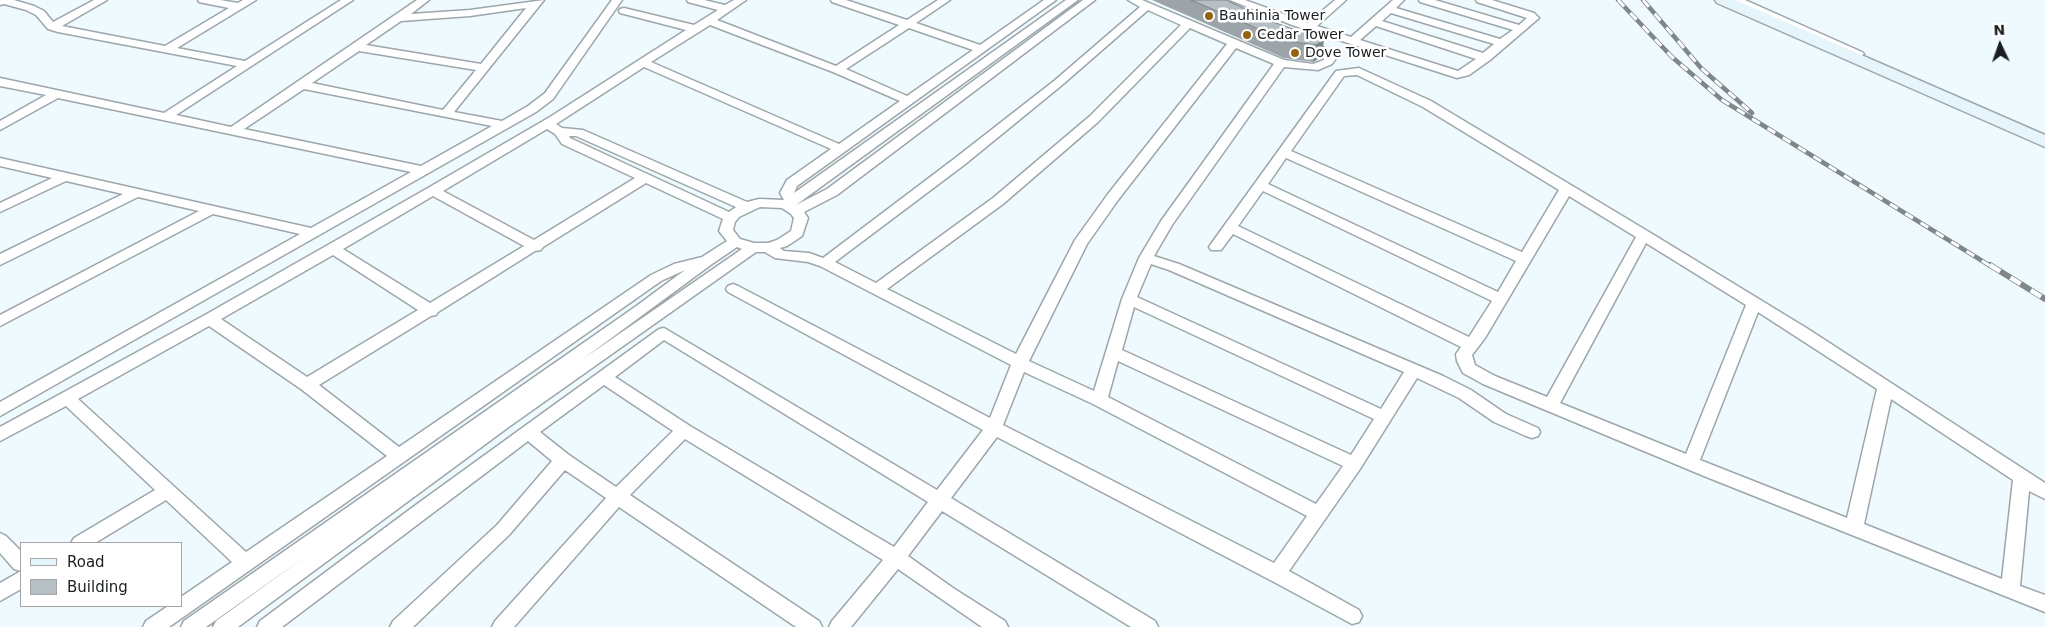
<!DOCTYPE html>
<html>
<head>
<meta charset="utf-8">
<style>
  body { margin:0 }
  #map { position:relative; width:2045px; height:627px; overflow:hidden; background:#eefafe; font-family:"DejaVu Sans",sans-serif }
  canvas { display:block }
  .legend { position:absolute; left:20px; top:542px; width:162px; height:65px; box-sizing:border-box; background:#fff; border:1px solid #a3a5a6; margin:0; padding:6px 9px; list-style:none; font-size:15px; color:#1a1e20 }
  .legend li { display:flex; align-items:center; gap:10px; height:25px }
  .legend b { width:25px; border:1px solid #a3a5a6 }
  .north { position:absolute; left:1975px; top:20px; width:50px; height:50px; -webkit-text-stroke:4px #fff; paint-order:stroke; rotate:357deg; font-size:14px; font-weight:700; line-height:20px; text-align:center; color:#1a1e20 }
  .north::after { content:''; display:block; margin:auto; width:18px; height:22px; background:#1a1e20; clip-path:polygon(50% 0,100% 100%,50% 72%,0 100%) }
</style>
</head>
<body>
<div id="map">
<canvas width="2045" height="627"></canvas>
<ul class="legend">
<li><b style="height:6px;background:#e6f4fb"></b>Road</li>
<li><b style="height:14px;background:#b5bfc4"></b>Building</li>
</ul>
<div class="north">N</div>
</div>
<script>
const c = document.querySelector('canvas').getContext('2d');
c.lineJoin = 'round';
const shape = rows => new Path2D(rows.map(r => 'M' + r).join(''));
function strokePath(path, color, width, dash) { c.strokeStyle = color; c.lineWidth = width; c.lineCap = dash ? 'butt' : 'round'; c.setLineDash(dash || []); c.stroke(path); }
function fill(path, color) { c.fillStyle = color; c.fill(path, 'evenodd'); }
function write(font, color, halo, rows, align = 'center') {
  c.font = font + ' "DejaVu Sans",sans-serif'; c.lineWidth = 5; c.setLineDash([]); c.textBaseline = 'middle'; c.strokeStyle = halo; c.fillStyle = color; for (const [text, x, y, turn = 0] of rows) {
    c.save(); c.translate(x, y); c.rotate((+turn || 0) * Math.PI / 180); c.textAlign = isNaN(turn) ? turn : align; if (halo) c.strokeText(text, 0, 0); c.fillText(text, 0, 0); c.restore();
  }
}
const street = shape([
  [0,0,14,0,34,6,44,11,53,22,94,0,107,0,62,26,165,46,229,8,199,2,198,0,220,0,238,3,243,0,256,0,177,48,245,61,341,0,353,0,176,115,231,127,417,0,429,0,411,14,470,10,544,0,454,112,502,121,528,106,545,93,612,0,622,0,553,99,536,112,0,416,0,402,300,234,213,214,0,326,0,315,199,211,138,197,0,265,0,254,123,194,66,181,0,212,0,203,52,178,0,166,0,158,311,228,411,172,58,98,0,130,0,121,46,95,0,86,0,78,164,113,237,66,58,32,48,29,36,15,26,10,4,4,0,5,0,0],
  [526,8,481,64,366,45,401,21,470,16,526,8],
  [359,51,476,70,443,110,312,83,359,51],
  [304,89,492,126,421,166,244,129,304,89],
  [687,0,704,0,725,5,734,0,746,0,717,20,836,66,899,25,832,2,831,0,846,0,907,20,938,0,950,0,916,23,980,45,1044,0,1056,0,797,186,794,193,1066,0,1078,0,796,205,827,189,1083,0,1095,0,837,195,804,212,808,218,802,236,787,246,780,248,784,251,809,253,823,258,954,159,1054,81,1140,7,1128,0,1142,0,1284,60,1313,64,1324,60,1324,55,1300,43,1298,41,1304,38,1332,51,1337,57,1332,64,1318,70,1284,67,1172,225,1154,256,1179,264,1443,376,1471,390,1506,414,1538,428,1540,432,1538,436,1532,438,1526,436,1494,422,1459,398,1417,378,1360,469,1289,571,1359,610,1362,616,1359,622,1352,624,1274,582,997,437,951,498,1155,621,1158,627,1131,627,942,511,908,556,953,588,1005,621,1008,627,982,627,898,569,851,627,829,627,832,621,883,560,685,439,630,495,819,621,822,627,796,627,619,507,514,627,492,627,495,621,606,498,565,470,509,535,413,627,390,627,393,621,497,525,552,461,528,441,282,627,257,627,260,621,413,507,659,329,664,328,937,490,983,430,728,292,726,289,728,286,733,284,738,286,990,418,1011,365,820,266,808,262,775,258,765,252,756,252,510,426,238,627,213,627,216,621,309,554,206,627,181,627,184,621,635,307,685,270,661,281,169,627,143,627,146,621,168,606,181,606,181,597,232,562,166,500,95,543,71,543,74,538,155,490,66,406,0,441,0,427,205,315,428,188,550,117,686,30,620,13,619,11,620,9,624,8,694,25,718,10,688,2,687,0],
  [1148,10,1181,25,1090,116,993,198,876,283,835,262,964,165,1062,85,1148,10],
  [710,25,833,72,900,101,839,144,651,62,710,25],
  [909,28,973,50,907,96,846,69,909,28],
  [1190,28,1227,44,1108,194,1075,240,1016,354,887,289,1003,204,1098,122,1190,28],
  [1236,48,1274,64,1161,221,1139,258,1122,299,1094,391,1029,361,1087,244,1118,200,1236,48],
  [644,67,831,149,787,180,780,193,784,200,759,199,747,202,583,130,562,128,556,124,644,67],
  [547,129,555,134,562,144,635,178,534,240,443,191,547,129],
  [569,136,576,136,736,207,729,212,570,138,569,136],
  [646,183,723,219,719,231,727,241,702,257,674,264,651,275,399,447,319,385,431,316,436,315,438,312,535,251,541,250,543,247,646,183],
  [433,196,524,246,430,303,343,249,433,196],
  [760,207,782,208,791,214,794,218,791,231,777,240,768,243,754,243,740,239,733,230,735,222,739,217,760,207],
  [737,247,742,249,583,359,712,264,737,247],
  [333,255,418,310,307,377,221,319,333,255],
  [1151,264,1169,270,1404,372,1381,409,1137,297,1151,264],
  [1134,307,1374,419,1351,455,1122,350,1134,307],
  [209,326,301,389,387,456,246,552,78,399,209,326],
  [664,340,928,502,894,547,690,426,615,377,664,340],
  [1118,361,1343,466,1316,504,1108,397,1118,361],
  [1024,372,1093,404,1307,516,1274,563,1003,425,1024,372],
  [604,385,673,431,616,487,569,455,540,432,604,385],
  [1230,0,1245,0,1308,23,1335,0,1346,0,1317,26,1351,37,1393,0,1404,0,1396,8,1500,39,1513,30,1420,2,1419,0,1435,0,1519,25,1527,18,1477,2,1476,0,1492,0,1534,13,1539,18,1490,60,1469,75,1457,78,1292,25,1230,0],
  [1391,13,1494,44,1483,53,1382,21,1391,13],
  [1376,26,1476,59,1458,71,1360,40,1376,26],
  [1731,0,1745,0,1862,52,1864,54,1858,57,1854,56,1731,0],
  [1359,68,1431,101,1649,232,1808,329,2045,483,2045,499,2029,491,2020,586,2045,595,2045,612,1704,476,1483,384,1463,373,1457,361,1456,354,1461,347,1233,234,1221,250,1211,250,1209,247,1211,244,1336,71,1359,68],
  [1357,75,1423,107,1559,190,1522,252,1291,151,1344,76,1357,75],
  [1286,158,1516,261,1498,292,1268,184,1286,158],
  [1263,191,1492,301,1469,337,1238,226,1263,191],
  [1569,196,1636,237,1547,397,1495,376,1475,365,1472,355,1485,338,1569,196],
  [1646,243,1746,305,1686,454,1560,403,1646,243],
  [1758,312,1877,389,1847,518,1700,460,1758,312],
  [1891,399,2013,480,2002,579,1864,524,1891,399],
  [0,533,6,536,21,551,21,571,14,569,0,553,0,533],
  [21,571,21,589,0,601,0,583,21,571]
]);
const secondary = shape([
  [1715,0,1735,0,2045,135,2045,147,1717,3,1715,0]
]);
strokePath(street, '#9ca6ab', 3);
strokePath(secondary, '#9ca6ab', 3);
fill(street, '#fff');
fill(secondary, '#e6f4fb');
const railFar1 = shape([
  [1618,0,1672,57,1722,100,1992,267],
  [1643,0,1701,68,1752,113]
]);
const rail = shape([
  [1990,265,2045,299]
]);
strokePath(railFar1, '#7f878a', 4.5);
strokePath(rail, '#7f878a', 6);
strokePath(railFar1, '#fff', 3, [9]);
strokePath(rail, '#fff', 4.5, [12]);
fill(shape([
  [1152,0,1226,0,1273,22,1324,40,1321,57,1313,62,1284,58]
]), '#9ca4a9');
fill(shape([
  [1324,40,1321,57,1313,62,1316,45]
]), '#7f8689');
const building = shape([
  [1191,0,1226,0,1273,22,1324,40,1316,45,1287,41,1191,0]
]);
fill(building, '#b5bfc4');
strokePath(building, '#7f8689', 1);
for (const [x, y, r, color] of [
  [1209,16,5,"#926411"],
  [1247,35,5,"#926411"],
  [1295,53,5,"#926411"]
]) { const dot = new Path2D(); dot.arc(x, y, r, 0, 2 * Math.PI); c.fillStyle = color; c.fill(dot); strokePath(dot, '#fff', 2); }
write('14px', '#1a1e20', '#fff', [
  ["Bauhinia Tower",1219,16],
  ["Cedar Tower",1257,35],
  ["Dove Tower",1305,53]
], 'left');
</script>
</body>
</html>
